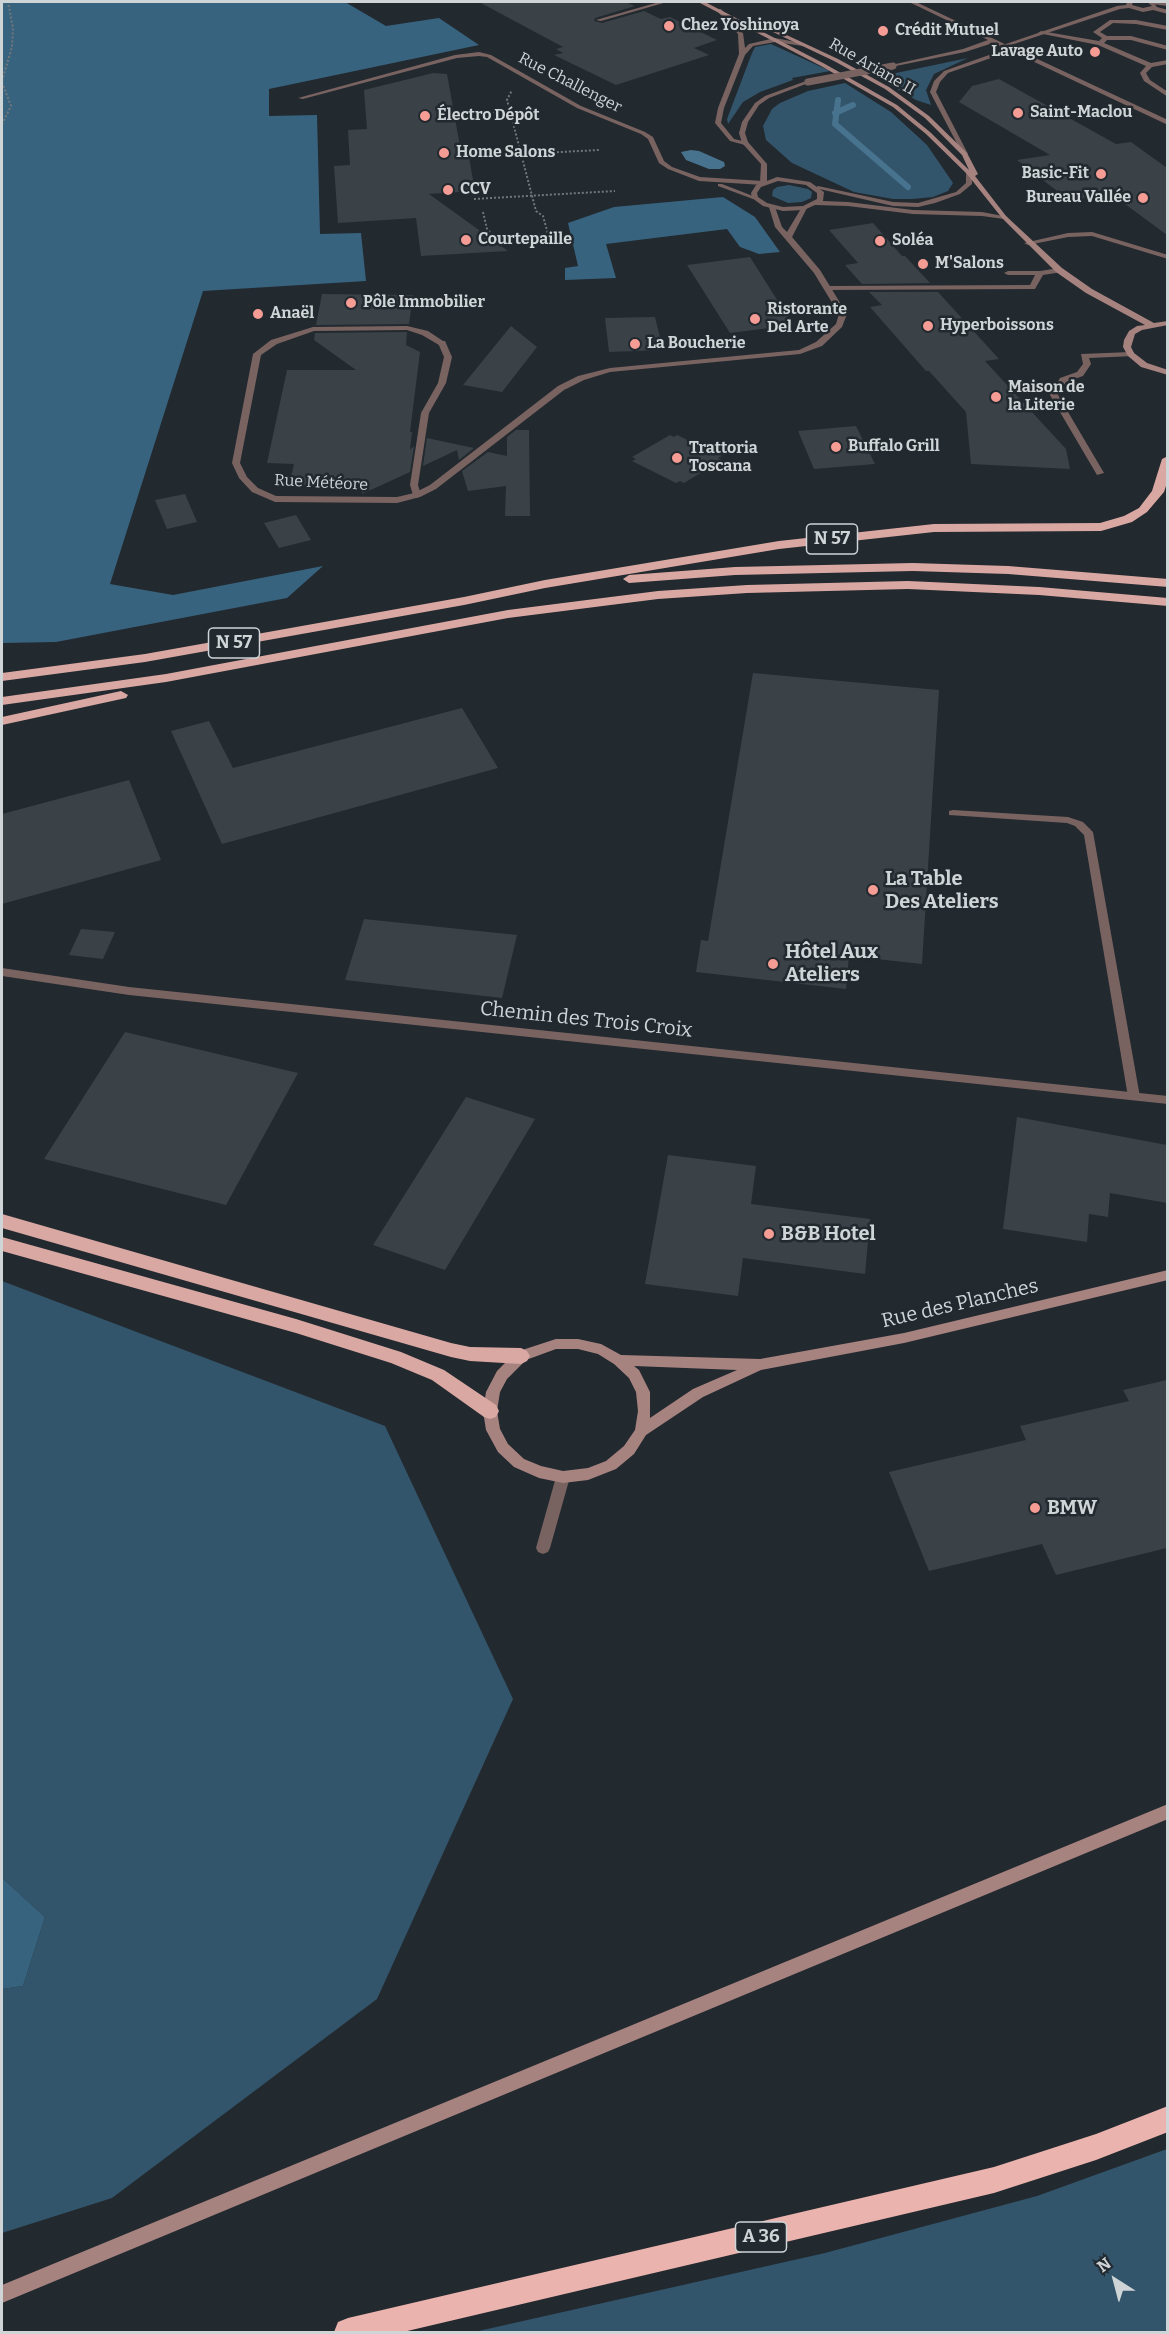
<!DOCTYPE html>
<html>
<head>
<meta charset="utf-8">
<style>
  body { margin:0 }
  #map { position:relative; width:1169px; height:2334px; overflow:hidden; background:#22292f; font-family:Bitter,serif }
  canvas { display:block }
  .frame { position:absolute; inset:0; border:3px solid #cfd4d7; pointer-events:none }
  .north { position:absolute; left:1085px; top:2250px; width:60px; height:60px; -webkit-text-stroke:4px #22292f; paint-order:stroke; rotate:324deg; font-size:16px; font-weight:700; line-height:24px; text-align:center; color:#cfd4d7 }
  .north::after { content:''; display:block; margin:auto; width:21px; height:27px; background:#cfd4d7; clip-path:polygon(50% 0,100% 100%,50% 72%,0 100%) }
</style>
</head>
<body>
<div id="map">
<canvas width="1169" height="2334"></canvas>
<div class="frame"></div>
<div class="north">N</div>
</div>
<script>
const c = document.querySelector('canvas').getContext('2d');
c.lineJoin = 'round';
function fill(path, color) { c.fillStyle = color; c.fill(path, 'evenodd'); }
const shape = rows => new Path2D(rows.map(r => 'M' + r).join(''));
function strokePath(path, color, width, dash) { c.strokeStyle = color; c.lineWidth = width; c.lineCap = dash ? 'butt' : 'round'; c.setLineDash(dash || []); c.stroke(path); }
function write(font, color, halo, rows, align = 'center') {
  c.font = font + ' Bitter,serif'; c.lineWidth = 5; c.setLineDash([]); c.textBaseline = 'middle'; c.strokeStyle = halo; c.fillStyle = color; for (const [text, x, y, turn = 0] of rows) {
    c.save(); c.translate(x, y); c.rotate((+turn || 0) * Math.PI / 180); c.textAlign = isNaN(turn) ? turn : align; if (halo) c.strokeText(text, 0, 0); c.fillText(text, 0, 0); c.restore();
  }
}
fill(shape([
  [771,44,830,71,792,78,793,80,760,92,743,102,728,124,727,119,752,53,755,47],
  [968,58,934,74,926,90,931,105,916,100,877,77],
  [845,83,891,112,927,145,953,183,948,191,933,197,912,199,893,199,854,192,792,163,766,140,763,126,772,109,780,103,808,91],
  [789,185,808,189,812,192,811,198,802,202,788,203,772,196,773,190,777,187],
  [2,1281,385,1426,513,1699,377,1999,112,2198,2,2233,2,1989,23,1986,45,1917,2,1878],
  [1167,2149,1167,2332,474,2332,825,2253,1037,2196]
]), '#33556b');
fill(shape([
  [2,2,345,2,386,26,439,18,479,45,269,89,269,116,317,115,320,234,361,233,366,281,203,291,110,584,173,595,323,566,287,598,56,642,2,643],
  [723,197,755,217,780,252,759,254,740,247,727,229,606,244,616,278,565,280,565,268,578,266,568,223,614,207],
  [2,1878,45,1917,23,1986,2,1989]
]), '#38637f');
fill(shape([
  [691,150,699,151,724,162,725,166,720,169,709,169,686,160,681,152]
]), '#48738f');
strokePath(shape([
  [838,100,835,124,908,187],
  [835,113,853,105]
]), '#48738f', 6);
fill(shape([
  [479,2,625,2,635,6,595,18,594,21,602,23,644,11,661,19,670,17,717,40,694,48,709,55,616,85,554,55,563,53,556,49,563,47],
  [433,73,447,74,460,146,467,146,475,191,429,194,508,251,421,256,416,218,338,223,334,166,350,165,348,130,367,129,364,90],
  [999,79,1116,144,1131,142,1167,168,1167,235,1110,193,1070,201,1017,160,1050,155,959,102,972,86],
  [873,223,902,256,905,256,930,283,862,284,845,265,858,263,829,230],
  [750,257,793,325,730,333,687,265],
  [869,292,938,292,999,359,985,361,1066,449,1070,469,971,464,966,412,929,371,926,371,870,307,882,305],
  [322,294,413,295,409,324,316,325],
  [655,317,663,350,609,352,605,318],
  [511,326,537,347,502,392,463,385],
  [407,332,406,345,420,352,410,432,412,432,410,450,414,446,410,472,362,494,362,485,289,485,294,464,267,463,287,370,356,370,314,340,315,333],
  [856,426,875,464,814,469,798,431],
  [516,430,529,430,530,516,505,516,506,486,468,491,462,471,488,452,507,456,507,437],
  [670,435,674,437,677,435,722,456,718,458,722,460,684,483,680,481,676,483,632,461,636,459,632,457],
  [427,438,455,444,474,448,459,460,457,450,423,466],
  [185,494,197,522,167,529,155,500],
  [296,515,311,540,279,548,264,523],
  [753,673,939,690,922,964,849,956,846,989,696,972,701,940,708,941],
  [462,708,498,768,222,844,171,731,209,721,233,768],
  [129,780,161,860,2,904,2,814],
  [364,919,517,935,502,998,345,980],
  [81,929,115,932,103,959,69,955],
  [125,1032,298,1073,226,1205,44,1159],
  [466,1097,535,1119,445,1270,373,1245],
  [1017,1117,1167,1145,1167,1203,1110,1193,1108,1217,1089,1214,1087,1242,1003,1229],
  [668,1155,756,1166,751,1204,870,1219,865,1274,743,1258,738,1296,645,1284],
  [1167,1380,1167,1548,1056,1575,1042,1544,929,1571,889,1472,1026,1440,1020,1426,1129,1401,1123,1390]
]), '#3a4248');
strokePath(shape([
  [2,81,12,47,13,28,8,2],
  [2,82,11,106,2,124],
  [457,114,537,110],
  [465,157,599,150],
  [474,199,615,191],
  [483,212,487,229,495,238,548,234,543,216,536,211,507,100,512,90]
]), '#71777b', 2, [2, 2]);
fill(shape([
  [1168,2,1168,6,1151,4,1154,2,1168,2],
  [1110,20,1136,20,1168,26,1168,30,1136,24,1113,23,1100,32,1107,36,1131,36,1168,46,1168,50,1131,40,1107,40,1104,43,1151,63,1168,60,1168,64,1152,67,1146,73,1150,80,1168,92,1168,97,1144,81,1140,73,1146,66,1098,45,1038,33,1041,31,1099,41,1102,38,1093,32,1110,20],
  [1092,232,1168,255,1168,259,1092,236,1068,237,1028,245,1024,243,1068,233,1092,232],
  [1059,268,1063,270,1062,272,1043,275,1035,289,1032,289,827,290,823,288,827,286,1030,285,1035,275,1008,275,1004,273,1008,271,1040,271,1059,268],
  [439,341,445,341,452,357,446,383,429,413,418,485,421,495,417,498,413,495,410,485,421,413,438,383,444,357,438,343,439,341],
  [1131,352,1134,352,1134,356,1089,358,1091,364,1083,376,1066,382,1058,395,1104,473,1097,475,1050,395,1060,378,1077,372,1083,364,1081,354,1131,352],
  [953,810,1068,817,1083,822,1093,832,1140,1097,1138,1100,1130,1100,1128,1097,1084,835,1075,826,1067,823,949,815,949,811,953,810],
  [563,1471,568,1473,570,1477,550,1548,548,1552,543,1554,538,1552,536,1548,556,1477,558,1473,563,1471]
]), '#796361');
fill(shape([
  [659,2,667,2,601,21,596,20,659,2],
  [1127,2,1133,2,1132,5,1143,8,1152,6,1147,2,1153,2,1157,7,1168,10,1168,14,1153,10,1143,12,1129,8,1120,9,1008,46,1003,45,1117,6,1126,5,1127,2],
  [717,9,721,9,743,33,745,48,749,44,775,38,806,44,803,46,775,42,753,46,745,55,724,108,721,123,734,139,747,142,747,144,745,145,730,141,715,123,718,108,739,54,738,34,717,11,717,9],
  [479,52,491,55,581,106,645,132,653,137,664,161,672,167,700,177,763,181,766,183,763,185,699,181,668,169,659,163,648,139,641,134,577,108,487,57,479,56,457,58,303,99,298,98,455,55,479,52],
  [969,171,972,173,972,184,960,194,935,203,918,207,893,206,815,188,818,186,893,202,918,203,956,192,966,183,966,173,969,171],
  [718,184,722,184,758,198,753,199,718,186,718,184],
  [772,205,775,207,782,227,787,232,802,207,807,208,792,237,820,270,847,314,842,327,822,346,800,354,610,372,584,380,564,390,436,489,420,497,397,503,275,502,252,492,239,478,232,463,253,354,271,340,313,327,407,326,428,331,446,343,439,345,422,335,407,330,314,331,277,344,261,355,240,463,247,477,258,488,276,496,397,497,414,493,430,485,558,386,578,376,610,368,799,350,816,342,836,324,839,314,814,273,775,227,769,207,772,205],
  [2,968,129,987,1168,1096,1168,1104,129,995,2,976,2,968]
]), '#796361');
fill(shape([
  [909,2,916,2,1011,47,1015,47,1016,49,1168,120,1168,125,1011,51,948,73,940,82,936,92,968,154,963,155,930,92,934,81,944,71,1006,49,993,43,965,52,891,67,891,65,963,49,988,40,909,2],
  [806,81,811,82,769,98,759,105,748,122,745,133,748,142,767,164,767,181,777,177,810,182,824,192,823,201,848,202,913,210,982,212,1008,217,1004,219,982,216,913,214,848,206,815,205,804,210,783,211,763,206,752,198,751,193,756,185,760,183,761,164,742,143,739,133,742,122,755,103,765,96,806,81],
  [778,181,806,185,817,193,817,199,803,206,783,207,767,203,758,197,757,193,761,187,778,181]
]), '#796361');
fill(shape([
  [698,2,705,2,825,64,897,105,930,132,969,170,962,155,925,118,885,89,834,61,773,32,778,31,838,59,889,87,929,116,967,153,978,174,975,176,1006,216,1062,268,1092,289,1154,323,1168,321,1168,325,1142,330,1135,334,1131,347,1134,353,1147,363,1168,370,1168,375,1141,367,1128,356,1123,347,1124,340,1129,331,1137,326,1145,325,1086,293,1056,272,1002,218,967,174,926,134,893,107,821,66,698,2],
  [1168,1270,1168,1280,904,1343,761,1370,703,1397,646,1435,634,1454,616,1469,588,1480,563,1483,539,1478,514,1467,498,1452,486,1430,483,1411,486,1392,497,1371,516,1352,556,1339,578,1339,601,1344,621,1355,760,1359,904,1333,1168,1270],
  [556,1349,578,1349,598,1354,614,1364,629,1378,636,1392,638,1411,635,1430,624,1446,606,1461,588,1468,563,1471,541,1466,524,1459,508,1444,500,1429,497,1411,500,1392,507,1379,526,1360,556,1349],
  [634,1366,737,1370,693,1389,650,1418,650,1392,639,1370,634,1366],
  [1168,1804,1168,1819,2,2303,2,2285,1168,1804]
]), '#a78380');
fill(shape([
  [1168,456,1168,480,1164,492,1147,512,1132,522,1101,531,934,532,779,549,545,588,464,605,145,662,2,681,2,673,145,654,464,597,545,580,779,541,934,524,1100,523,1124,516,1139,508,1152,491,1162,459,1168,456],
  [913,563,1008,566,1168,579,1168,587,1008,574,913,571,735,575,629,583,623,579,629,575,735,567,913,563],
  [908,581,1039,587,1168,598,1168,606,1039,595,908,589,747,593,658,599,508,618,166,682,2,705,2,697,166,674,508,610,658,591,747,585,908,581],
  [121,691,128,695,126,698,2,725,2,717,121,691],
  [2,1214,451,1343,470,1347,521,1348,527,1351,530,1356,527,1361,521,1364,470,1361,451,1357,2,1228,2,1214],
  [2,1237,296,1319,401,1352,444,1370,496,1405,499,1411,496,1417,490,1419,484,1417,432,1380,391,1363,296,1333,2,1251,2,1237]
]), '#daa8a3');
fill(shape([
  [1168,2106,1168,2132,1096,2160,994,2193,403,2332,334,2332,338,2322,348,2318,994,2167,1096,2134,1168,2106]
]), '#ebb3ae');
strokePath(shape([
  [808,82,893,66]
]), '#796361', 7);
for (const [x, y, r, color] of [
  [669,26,6,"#f59c95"],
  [883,31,6,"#f59c95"],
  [1095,52,6,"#f59c95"],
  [1018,113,6,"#f59c95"],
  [425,116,6,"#f59c95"],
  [444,153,6,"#f59c95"],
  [1101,174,6,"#f59c95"],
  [448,190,6,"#f59c95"],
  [1143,198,6,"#f59c95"],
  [466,240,6,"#f59c95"],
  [880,241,6,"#f59c95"],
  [923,264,6,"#f59c95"],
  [351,303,6,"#f59c95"],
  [258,314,6,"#f59c95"],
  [755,319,6,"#f59c95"],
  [928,326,6,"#f59c95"],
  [635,344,6,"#f59c95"],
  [996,397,6,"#f59c95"],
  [836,447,6,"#f59c95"],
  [677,458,6,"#f59c95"],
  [873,890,6,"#f59c95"],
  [773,964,6,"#f59c95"],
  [769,1234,6,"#f59c95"],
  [1035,1508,6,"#f59c95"]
]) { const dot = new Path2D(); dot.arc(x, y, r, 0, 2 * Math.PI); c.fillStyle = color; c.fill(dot); strokePath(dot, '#22292f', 2); }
write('bold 16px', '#cfd4d7', '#22292f', [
  ["Chez Yoshinoya",681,26],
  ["Crédit Mutuel",895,31],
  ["Lavage Auto",1083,52,"right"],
  ["Saint-Maclou",1030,113],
  ["Électro Dépôt",437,116],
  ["Home Salons",456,153],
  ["Basic-Fit",1089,174,"right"],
  ["CCV",460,190],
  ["Bureau Vallée",1131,198,"right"],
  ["Courtepaille",478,240],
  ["Soléa",892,241],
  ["M'Salons",935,264],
  ["Pôle Immobilier",363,303],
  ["Ristorante",767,310],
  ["Del Arte",767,328],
  ["Anaël",270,314],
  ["Hyperboissons",940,326],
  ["La Boucherie",647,344],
  ["Maison de",1008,388],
  ["la Literie",1008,406],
  ["Buffalo Grill",848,447],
  ["Trattoria",689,449],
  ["Toscana",689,467]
], 'left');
write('16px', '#cfd4d7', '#22292f', [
  ["Rue Ariane II",872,67,30],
  ["Rue Challenger",570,83,27],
  ["Rue Météore",321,483,3]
]);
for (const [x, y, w] of [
  [832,539,51],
  [234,643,51],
  [761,2237,51]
]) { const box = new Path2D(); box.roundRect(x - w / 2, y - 15, w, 30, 4.5); c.fillStyle = '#22292f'; c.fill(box); strokePath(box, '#cfd4d7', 1.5); }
write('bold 18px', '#cfd4d7', null, [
  ["N 57",832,539],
  ["N 57",234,643],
  ["A 36",761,2237]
]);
write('bold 20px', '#cfd4d7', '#22292f', [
  ["La Table",885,879],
  ["Des Ateliers",885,902],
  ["Hôtel Aux",785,952],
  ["Ateliers",785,975],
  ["B&B Hotel",781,1234],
  ["BMW",1047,1508]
], 'left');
write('20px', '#cfd4d7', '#22292f', [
  ["Chemin des Trois Croix",586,1020,6],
  ["Rue des Planches",960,1304,-13]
]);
</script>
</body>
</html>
